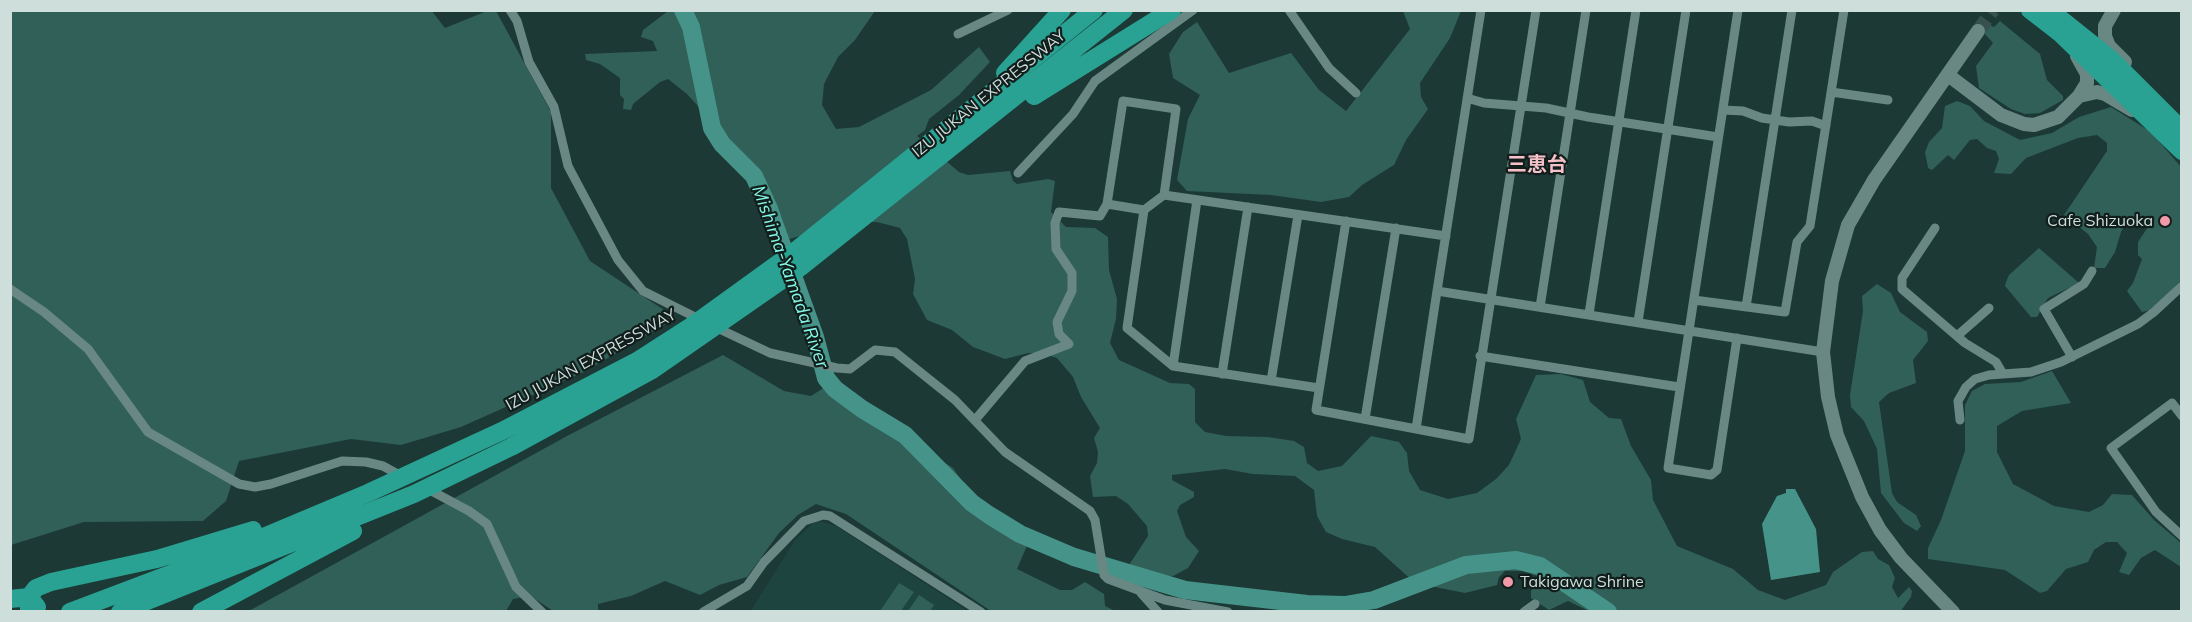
<!DOCTYPE html>
<html>
<head>
<meta charset="utf-8">
<style>
  body { margin:0 }
  #map { position:relative; width:2192px; height:622px; overflow:hidden; background:#1c3935; font-family:Mulish,sans-serif }
  canvas { display:block }
  .frame { position:absolute; inset:0; border:12px solid #cededb; pointer-events:none }
</style>
</head>
<body>
<div id="map">
<canvas width="2192" height="622"></canvas>
<div class="frame"></div>
</div>
<script>
const c = document.querySelector('canvas').getContext('2d');
c.lineJoin = 'round';
function fill(path, color) { c.fillStyle = color; c.fill(path, 'evenodd'); }
const shape = rows => new Path2D(rows.map(r => 'M' + r).join(''));
function strokePath(path, color, width, dash) { c.strokeStyle = color; c.lineWidth = width; c.lineCap = dash ? 'butt' : 'round'; c.setLineDash(dash || []); c.stroke(path); }
function write(font, color, halo, rows, align = 'center') {
  c.font = font + ' Mulish,"Noto Sans JP",sans-serif'; c.lineWidth = 4.5; c.setLineDash([]); c.textBaseline = 'middle'; c.strokeStyle = halo; c.fillStyle = color; for (const [text, x, y, turn = 0] of rows) {
    c.save(); c.translate(x, y); c.rotate((+turn || 0) * Math.PI / 180); c.textAlign = isNaN(turn) ? turn : align; if (halo) c.strokeText(text, 0, 0); c.fillText(text, 0, 0); c.restore();
  }
}
fill(shape([
  [816,520,836,526,968,611,750,612,795,540]
]), '#1d443e');
fill(shape([
  [431,10,445,28,487,11,496,11,551,112,551,188,590,261,676,318,584,372,461,427,401,445,351,439,239,461,226,501,203,521,84,522,11,545,10,11],
  [668,11,875,11,855,40,838,57,824,84,822,105,836,129,859,127,931,90,979,47,990,62,959,95,929,119,925,130,917,136,959,172,968,175,1010,171,1013,181,1017,184,1048,179,1055,181,1051,212,1066,227,1095,228,1108,237,1109,270,1117,299,1116,319,1110,343,1119,360,1170,383,1189,384,1195,389,1195,422,1205,432,1226,436,1268,437,1294,441,1304,447,1307,463,1318,471,1342,466,1371,436,1399,442,1407,453,1409,471,1420,490,1448,499,1477,493,1496,479,1509,465,1521,439,1516,419,1536,375,1561,374,1583,380,1590,402,1609,418,1621,419,1631,446,1651,480,1653,500,1677,546,1733,569,1758,590,1785,600,1826,585,1833,572,1862,552,1873,551,1878,559,1889,565,1895,578,1892,587,1898,598,1909,587,1912,591,1911,597,1900,612,1591,612,1568,601,1549,610,1531,598,1531,591,1540,577,1522,571,1505,571,1499,577,1497,585,1465,593,1415,583,1375,547,1342,539,1326,532,1317,516,1314,490,1295,476,1253,474,1225,469,1172,475,1172,480,1194,492,1194,497,1180,505,1177,511,1186,537,1199,551,1188,568,1173,576,1159,576,1129,565,1148,536,1147,526,1128,504,1116,496,1093,497,1090,476,1097,463,1098,452,1094,438,1100,428,1081,397,1073,377,1057,358,1041,353,1028,353,1005,359,973,347,952,330,927,320,913,294,915,279,907,239,900,228,877,222,819,222,800,236,789,239,781,216,765,198,733,145,687,94,668,79,660,82,633,104,631,110,623,109,624,99,620,95,620,78,600,64,586,60,585,54,657,51,653,41,641,37,643,30],
  [1403,11,1461,11,1450,38,1420,83,1421,97,1428,109,1406,140,1394,165,1362,185,1349,197,1321,202,1271,195,1187,191,1177,180,1188,119,1200,95,1173,78,1169,54,1183,32,1197,22,1229,73,1291,53,1319,90,1346,111,1410,29],
  [2000,21,2040,54,2047,80,2063,96,2063,100,2040,113,2025,114,2011,109,1979,88,1976,66,1993,43,1982,31,1988,24,1994,27],
  [1957,101,1970,106,1984,121,2020,140,2052,133,2079,117,2111,107,2151,132,2181,167,2181,280,2154,309,2142,312,2127,291,2133,283,2142,259,2138,255,2138,242,2148,227,2133,217,2128,219,2121,232,2115,252,2105,268,2094,268,2097,247,2088,234,2064,215,2107,151,2107,143,2097,135,2078,138,2026,158,2011,174,1994,173,1999,159,1996,151,1987,148,1977,139,1970,140,1954,160,1948,155,1932,170,1928,168,1925,152,1929,142,1942,128,1945,106],
  [2039,248,2079,283,2048,298,2037,317,2031,317,2005,286,2006,282,2009,275],
  [1877,284,1891,293,1900,312,1927,332,1928,341,1913,360,1916,383,1889,393,1879,402,1892,493,1897,502,1916,515,1921,526,1917,531,1904,523,1881,493,1877,449,1864,421,1851,407,1850,395,1863,311,1862,296],
  [723,355,784,391,811,396,825,387,953,468,987,517,1029,541,1017,569,1060,590,1072,590,1085,582,1104,594,1105,606,1115,611,991,611,846,514,816,504,798,515,779,533,747,577,719,585,700,595,665,581,631,596,598,604,598,611,553,611,531,596,513,599,506,611,247,612,567,436],
  [2052,371,2071,403,2022,411,1997,426,1997,452,2013,484,2054,506,2089,512,2103,505,2112,494,2132,495,2154,520,2181,543,2181,567,2155,550,2141,558,2129,575,2119,572,2127,553,2117,542,2106,542,2094,550,2088,562,2066,569,2047,591,2040,593,2005,570,1928,559,1928,548,1941,520,1965,451,1965,405,1972,391,1985,384,2021,382],
  [899,583,914,592,901,611,880,611],
  [919,595,934,605,930,611,908,611]
]), '#306058');
fill(shape([
  [1786,489,1795,489,1816,529,1820,572,1771,580,1762,524,1777,496,1786,493]
]), '#469489');
strokePath(shape([
  [683,10,691,27,712,128,722,144,754,176,769,209,815,337,826,378,835,389,862,409,905,435,972,503,989,515,1020,534,1074,557,1185,590,1307,604,1345,605,1374,600,1466,565,1516,560,1540,566,1608,612]
]), '#469489', 18);
strokePath(shape([
  [1978,31,1993,10]
]), '#37524e', 14, [14, 7]);
strokePath(shape([
  [510,10,517,21,529,62,554,107,568,166,618,260,643,291,701,320],
  [1289,10,1329,68,1356,93],
  [1481,10,1437,291,1823,352],
  [958,34,1008,10],
  [1831,92,1888,100],
  [1467,98,1484,103,1546,108,1588,117,1718,137],
  [1723,110,1743,111,1762,118,1789,122,1812,121,1826,126],
  [1018,173,1073,114,1095,81,1193,10],
  [1144,210,1107,204,1123,101,1176,109,1164,195],
  [1346,221,1316,410,1469,439,1536,10],
  [1935,228,1902,278,1902,289,1965,343,1996,362,2003,374],
  [10,289,44,312,88,349,148,432,239,484,255,487,271,484,342,461,366,462,383,466,403,477],
  [1694,300,1785,312,1797,242,1810,226,1844,10],
  [1540,307,1586,10],
  [1746,307,1792,10],
  [1589,314,1636,10],
  [1638,322,1686,10],
  [713,326,770,353,837,368,850,369,875,350,895,352,955,400,1005,452,1090,511,1095,520,1104,575,1108,579,1165,600,1228,612],
  [1957,336,1989,308],
  [1737,338,1717,470,1711,475,1668,468,1738,10],
  [1480,356,1679,387],
  [2072,357,2044,309,2084,284,2092,271],
  [1173,366,1197,200],
  [1222,374,1248,207],
  [1271,381,1298,215],
  [1319,388,1173,366,1127,328,1144,210,1164,195,1446,236],
  [2182,416,2172,403,2111,448,2156,512,2182,536],
  [1365,419,1396,228],
  [975,420,1025,361,1069,344,1059,334,1057,322,1072,291,1072,273,1056,249,1055,223,1059,212,1100,216,1107,204],
  [1960,420,1958,401,1966,387,1975,379,1989,375,2031,372,2061,362,2138,324,2154,312,2182,286],
  [1416,429,1437,291],
  [426,488,469,511,487,524,516,587,542,612],
  [1141,593,1158,612],
  [703,612,747,586,764,562,804,521,823,515,830,516,981,612],
  [1524,612,1535,604]
]), '#698883', 9);
strokePath(shape([
  [2114,10,2105,26,2105,36,2109,46,2125,62],
  [1948,75,2001,115,2024,124,2034,125,2058,117,2079,96,2087,83,2087,74,2077,56],
  [2079,96,2097,92,2105,94,2132,110],
  [1953,612,1901,558,1880,530,1862,497,1837,435,1828,397,1823,352,1832,281,1848,225,1874,180,1978,31]
]), '#698883', 14);
strokePath(shape([
  [2030,10,2061,34,2182,151],
  [2052,12,2112,60,2182,130],
  [1005,73,1062,10],
  [1034,96,1172,10],
  [10,599,29,597,37,607],
  [29,612,29,597,36,588,51,582,157,559,253,530],
  [70,612,218,556,368,493,502,431,637,361,693,325,794,252,1094,10],
  [120,612,414,494,511,447,652,370,802,266,1124,10],
  [201,612,353,531]
]), '#29a293', 18);
for (const [x, y, r, color] of [
  [2165,221,6,"#f39aaa"],
  [1508,582,6,"#f39aaa"]
]) { const dot = new Path2D(); dot.arc(x, y, r, 0, 2 * Math.PI); c.fillStyle = color; c.fill(dot); strokePath(dot, '#111e1c', 2); }
write('16px', '#cededb', '#111e1c', [
  ["IZU JUKAN EXPRESSWAY",989,94,-39],
  ["IZU JUKAN EXPRESSWAY",591,360,-29]
]);
write('16px', '#cededb', '#111e1c', [
  ["Cafe Shizuoka",2153,221],
  ["Takigawa Shrine",1520,582,"left"]
], 'right');
write('italic 18px', '#85f9e7', '#111e1c', [
  ["Mishima-Yamada River",790,277,70]
]);
write('bold 20px', '#f5c1c9', '#111e1c', [
  ["三恵台",1537,165]
]);
</script>
</body>
</html>
